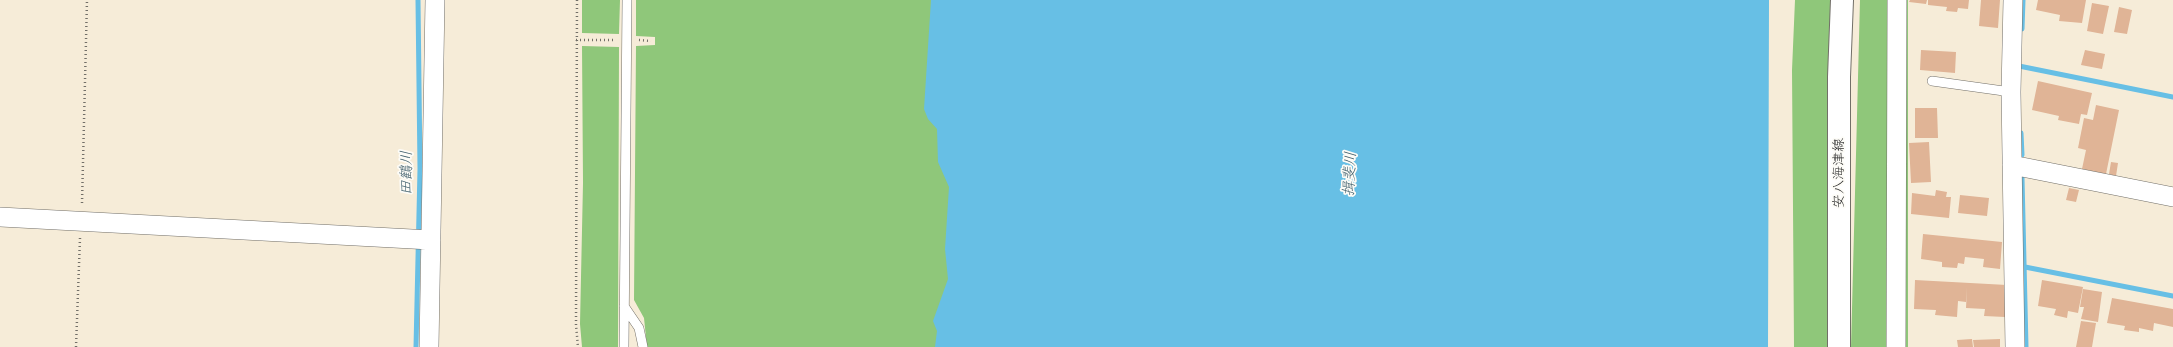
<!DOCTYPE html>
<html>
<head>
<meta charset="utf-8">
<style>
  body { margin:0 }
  canvas { display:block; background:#f6ecd8 }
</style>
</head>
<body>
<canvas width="2173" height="347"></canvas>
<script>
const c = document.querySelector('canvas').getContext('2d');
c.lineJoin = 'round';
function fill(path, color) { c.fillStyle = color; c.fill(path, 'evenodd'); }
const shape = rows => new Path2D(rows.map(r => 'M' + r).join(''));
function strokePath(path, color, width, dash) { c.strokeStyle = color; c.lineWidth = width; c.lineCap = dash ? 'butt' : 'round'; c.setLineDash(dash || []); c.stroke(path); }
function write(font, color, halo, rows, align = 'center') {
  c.font = font + ' "Playpen Sans","Klee One",sans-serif'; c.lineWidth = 3.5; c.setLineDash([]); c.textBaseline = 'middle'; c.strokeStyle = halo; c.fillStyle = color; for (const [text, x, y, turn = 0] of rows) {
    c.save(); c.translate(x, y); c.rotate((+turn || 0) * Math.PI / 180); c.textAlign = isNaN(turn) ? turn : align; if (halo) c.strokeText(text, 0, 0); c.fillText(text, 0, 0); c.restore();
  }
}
fill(shape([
  [582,0,620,0,619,34,582,33],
  [636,0,1019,0,978,347,647,347,644,318,634,300,636,46,655,45,655,37,636,36],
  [1795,0,1833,0,1829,347,1794,347,1792,70],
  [1860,0,1893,0,1891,347,1851,347],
  [1901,0,1908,0,1908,347,1899,347],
  [582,46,619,47,618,347,582,347,580,324,583,183]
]), '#8fc77a');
fill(shape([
  [931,0,1769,0,1768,347,935,347,937,331,933,321,948,279,945,249,949,187,938,162,937,129,928,119,924,109]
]), '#67bfe5');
strokePath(shape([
  [2022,29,2023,0],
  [2019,66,2173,97],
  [2021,133,2022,155],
  [2022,178,2026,347],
  [2025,267,2173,296],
  [416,347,420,169,418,0]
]), '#67bfe5', 5);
fill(shape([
  [1910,0,1927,0,1926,4,1909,2],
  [1928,0,1969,0,1968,9,1958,8,1957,12,1946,11,1947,7,1928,5],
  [1981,0,2000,0,1998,28,1979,26],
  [2038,0,2086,0,2082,23,2059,21,2060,15,2036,10],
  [2092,3,2109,6,2103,34,2087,31],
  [2119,7,2132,10,2127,34,2114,32],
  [1921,50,1956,52,1955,73,1920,70],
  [2085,50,2105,54,2102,69,2081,65],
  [2038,81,2092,93,2087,115,2081,114,2079,124,2058,120,2059,116,2032,110],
  [2096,105,2119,110,2106,174,2082,169,2086,150,2078,148,2084,118,2093,120],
  [1915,108,1937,108,1938,138,1915,138],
  [1929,142,1931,182,1911,183,1909,143],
  [2111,162,2118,163,2116,176,2109,174],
  [2069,188,2079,190,2076,202,2066,200],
  [1936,190,1947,192,1946,197,1951,197,1949,218,1911,214,1912,193,1935,196],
  [1960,195,1989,198,1987,216,1958,213],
  [1923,234,2002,242,2000,269,1983,267,1984,259,1965,257,1964,264,1958,263,1957,268,1942,267,1942,262,1921,259],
  [1915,280,2007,285,2005,317,1984,316,1985,309,1966,308,1967,287,1966,302,1958,301,1957,317,1935,315,1936,310,1914,309],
  [2042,280,2083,287,2078,313,2068,311,2067,318,2054,315,2056,309,2038,306],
  [2083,289,2102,292,2098,322,2081,319,2084,307,2080,307],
  [2112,298,2173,309,2173,327,2154,323,2153,331,2139,328,2139,332,2124,330,2125,326,2107,323],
  [2081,321,2096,323,2092,347,2076,347],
  [1972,339,1973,347,1958,347,1957,340],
  [2000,339,2000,347,1974,347,1973,340]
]), '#e0b496');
const service = shape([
  [1932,81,2011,92],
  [624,306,639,328,643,347],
  [624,347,627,0]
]);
const minor = shape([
  [2013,0,2011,92,2015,347],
  [2012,165,2173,197],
  [0,217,431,240],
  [429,347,435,0],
  [1896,347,1897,0]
]);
const secondary = shape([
  [1839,347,1839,77,1842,0]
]);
strokePath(service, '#726f68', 10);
strokePath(minor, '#726f68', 20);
strokePath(secondary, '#726f68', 24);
strokePath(shape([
  [577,0,576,325,578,347],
  [576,40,614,40],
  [639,40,651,41],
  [82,203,87,0],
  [76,347,80,238]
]), '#726f68', 2.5, [1, 3]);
strokePath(service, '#fff', 9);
strokePath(minor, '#fff', 19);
strokePath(secondary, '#fff', 22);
write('14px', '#2b2b2b', '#fdfcf7', [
  ["安八海津線",1839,173,-90]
]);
write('italic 15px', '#405f6c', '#fdfcf7', [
  ["田鶴川",407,173,-90],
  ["揖斐川",1350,174,-87]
]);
</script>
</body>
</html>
